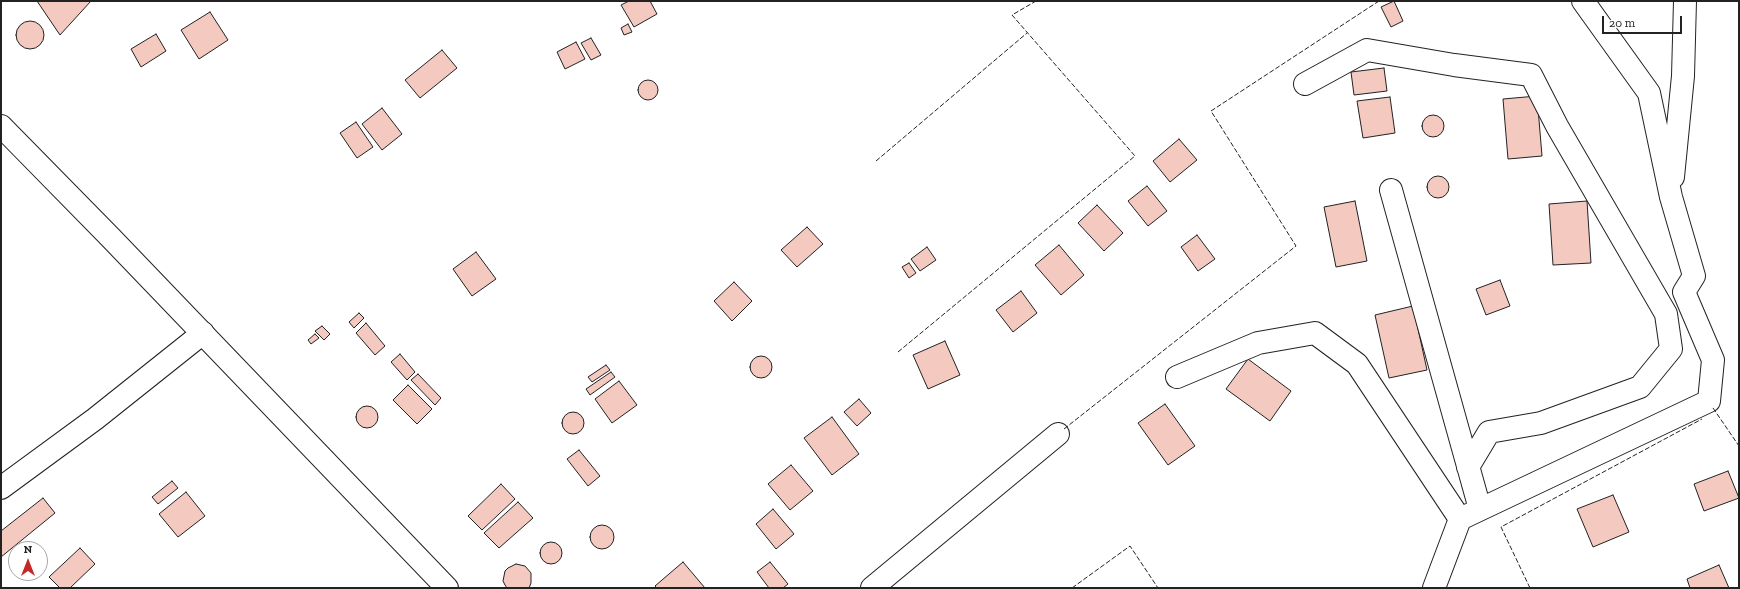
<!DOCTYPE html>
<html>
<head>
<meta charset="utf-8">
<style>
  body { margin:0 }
  #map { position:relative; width:1740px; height:589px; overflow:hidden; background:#fff; font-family:"Zilla Slab",serif }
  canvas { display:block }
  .frame { position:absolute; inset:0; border:2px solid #222; pointer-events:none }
  .north { position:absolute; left:8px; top:541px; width:40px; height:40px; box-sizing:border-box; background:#fff; border:1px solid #a7a7a7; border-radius:50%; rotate:0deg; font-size:11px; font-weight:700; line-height:16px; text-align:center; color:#222 }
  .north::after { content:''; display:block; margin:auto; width:14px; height:18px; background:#c62828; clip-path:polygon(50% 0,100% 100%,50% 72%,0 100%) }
  .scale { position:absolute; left:1602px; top:16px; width:80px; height:18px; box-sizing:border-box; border:2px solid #222; border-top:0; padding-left:5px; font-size:12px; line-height:14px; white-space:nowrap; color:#222; -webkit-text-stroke:3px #fff; paint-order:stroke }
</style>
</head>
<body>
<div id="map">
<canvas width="1740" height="589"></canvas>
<div class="frame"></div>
<div class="north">N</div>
<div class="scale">20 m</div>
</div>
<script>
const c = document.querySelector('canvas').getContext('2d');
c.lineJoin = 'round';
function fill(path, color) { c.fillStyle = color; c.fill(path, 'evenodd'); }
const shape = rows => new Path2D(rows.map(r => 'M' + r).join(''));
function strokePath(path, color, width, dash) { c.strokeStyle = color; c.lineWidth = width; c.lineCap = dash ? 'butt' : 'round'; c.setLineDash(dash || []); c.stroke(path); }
const building = shape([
  [37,1,91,1,60,35,37,1],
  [629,1,650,1,657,14,634,27,621,5,629,1],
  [1394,1,1403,21,1391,27,1381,7,1394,1],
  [210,12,228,40,199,59,181,30,210,12],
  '16 35a14 14 0 1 1 28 0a14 14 0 1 1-28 0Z',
  [628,24,632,32,624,35,621,28,628,24],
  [156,34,166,51,141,67,131,49,156,34],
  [591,38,601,55,591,60,581,43,591,38],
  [576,42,585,59,565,69,557,52,576,42],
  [442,50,457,68,420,98,405,80,442,50],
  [1384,68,1387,91,1354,95,1351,72,1384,68],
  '638 90a10 10 0 1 1 20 0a10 10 0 1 1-20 0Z',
  [1537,96,1542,156,1508,159,1503,99,1537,96],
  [1390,97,1395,133,1363,138,1357,101,1390,97],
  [382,108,402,134,382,150,362,124,382,108],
  '1422 126a11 11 0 1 1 22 0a11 11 0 1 1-22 0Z',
  [356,122,373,147,357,158,340,133,356,122],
  [1179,139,1197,160,1170,182,1153,161,1179,139],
  '1427 187a11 11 0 1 1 22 0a11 11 0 1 1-22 0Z',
  [1147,186,1167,211,1148,226,1128,201,1147,186],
  [1355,201,1367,261,1336,267,1324,207,1355,201],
  [1587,201,1591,263,1553,265,1549,204,1587,201],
  [1097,205,1123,233,1104,251,1078,223,1097,205],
  [807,227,823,244,797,267,781,250,807,227],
  [1197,235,1215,259,1198,271,1181,247,1197,235],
  [1059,245,1084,275,1061,295,1035,265,1059,245],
  [927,247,936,260,920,271,911,259,927,247],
  [476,252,496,279,472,296,453,269,476,252],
  [909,263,916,273,909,278,902,267,909,263],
  [1500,280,1510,306,1486,315,1476,289,1500,280],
  [734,282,752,301,732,321,714,301,734,282],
  [1021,291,1037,313,1013,332,996,310,1021,291],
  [1413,306,1427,370,1389,378,1375,315,1413,306],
  [359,313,364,318,354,328,349,322,359,313],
  [366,323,385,346,375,355,356,333,366,323],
  [322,326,330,334,324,340,315,331,322,326],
  [315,334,319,338,311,344,308,340,315,334],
  [945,341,960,375,928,389,913,355,945,341],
  [400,354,415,372,407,380,391,362,400,354],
  '750 367a11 11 0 1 1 22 0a11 11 0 1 1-22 0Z',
  [1248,359,1291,391,1270,421,1226,389,1248,359],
  [606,365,610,370,592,382,588,377,606,365],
  [611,372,615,377,590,395,586,389,611,372],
  [418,374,441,398,435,405,411,380,418,374],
  [619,381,637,405,612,423,595,399,619,381],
  [408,385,432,409,417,424,393,400,408,385],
  [859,399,871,413,857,426,844,412,859,399],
  [1165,404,1195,446,1168,465,1138,423,1165,404],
  '356 417a11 11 0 1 1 22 0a11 11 0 1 1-22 0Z',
  '562 423a11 11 0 1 1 22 0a11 11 0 1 1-22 0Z',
  [832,417,859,454,832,475,804,438,832,417],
  [579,450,600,476,588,486,567,459,579,450],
  [791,465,813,491,790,510,768,484,791,465],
  [1728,471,1739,498,1704,511,1694,484,1728,471],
  [172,481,178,488,158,504,152,497,172,481],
  [501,484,515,499,482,530,468,516,501,484],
  [186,492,205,516,178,537,159,514,186,492],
  [1613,495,1629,532,1593,547,1577,509,1613,495],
  [43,498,55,513,1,557,1,531,43,498],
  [518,502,533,518,499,548,484,533,518,502],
  [773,509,794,534,776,549,756,524,773,509],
  '590 537a12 12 0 1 1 24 0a12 12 0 1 1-24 0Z',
  '540 553a11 11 0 1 1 22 0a11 11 0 1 1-22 0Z',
  [80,548,95,564,70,588,60,588,49,577,80,548],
  [683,562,705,588,657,588,655,586,683,562],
  [770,562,788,584,783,588,769,588,757,572,770,562],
  [516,564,525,566,531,573,531,583,529,588,507,588,505,585,503,581,505,571,508,568,516,564],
  [1719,565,1729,588,1690,588,1687,579,1719,565]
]);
fill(building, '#f3c9c0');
strokePath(building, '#222', 1);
const minor = shape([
  [1305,84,1367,50,1454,65,1531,75,1557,126,1666,314,1671,349,1640,387,1541,423,1489,432,1468,467],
  [1673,177,1683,76,1685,1],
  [1391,190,1480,509],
  [1177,377,1258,343,1315,333,1357,364,1460,519],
  [1,488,95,419,203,333],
  [872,588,1058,434],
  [1434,588,1460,519,1709,401,1713,360,1684,292,1694,276,1671,197,1649,93,1583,1]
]);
const secondary = shape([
  [1,126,111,238,447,588]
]);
strokePath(minor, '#222', 24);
strokePath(secondary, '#222', 24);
strokePath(minor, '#fff', 22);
strokePath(secondary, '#fff', 22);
strokePath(shape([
  [876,161,1027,33],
  [898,352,1135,156,1012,15,1036,1],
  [1713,408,1739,446],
  [1064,429,1296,246,1211,111,1379,1],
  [1072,588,1130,546,1158,588],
  [1530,588,1501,527,1702,419]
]), '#222', 1, [5, 2]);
</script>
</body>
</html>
